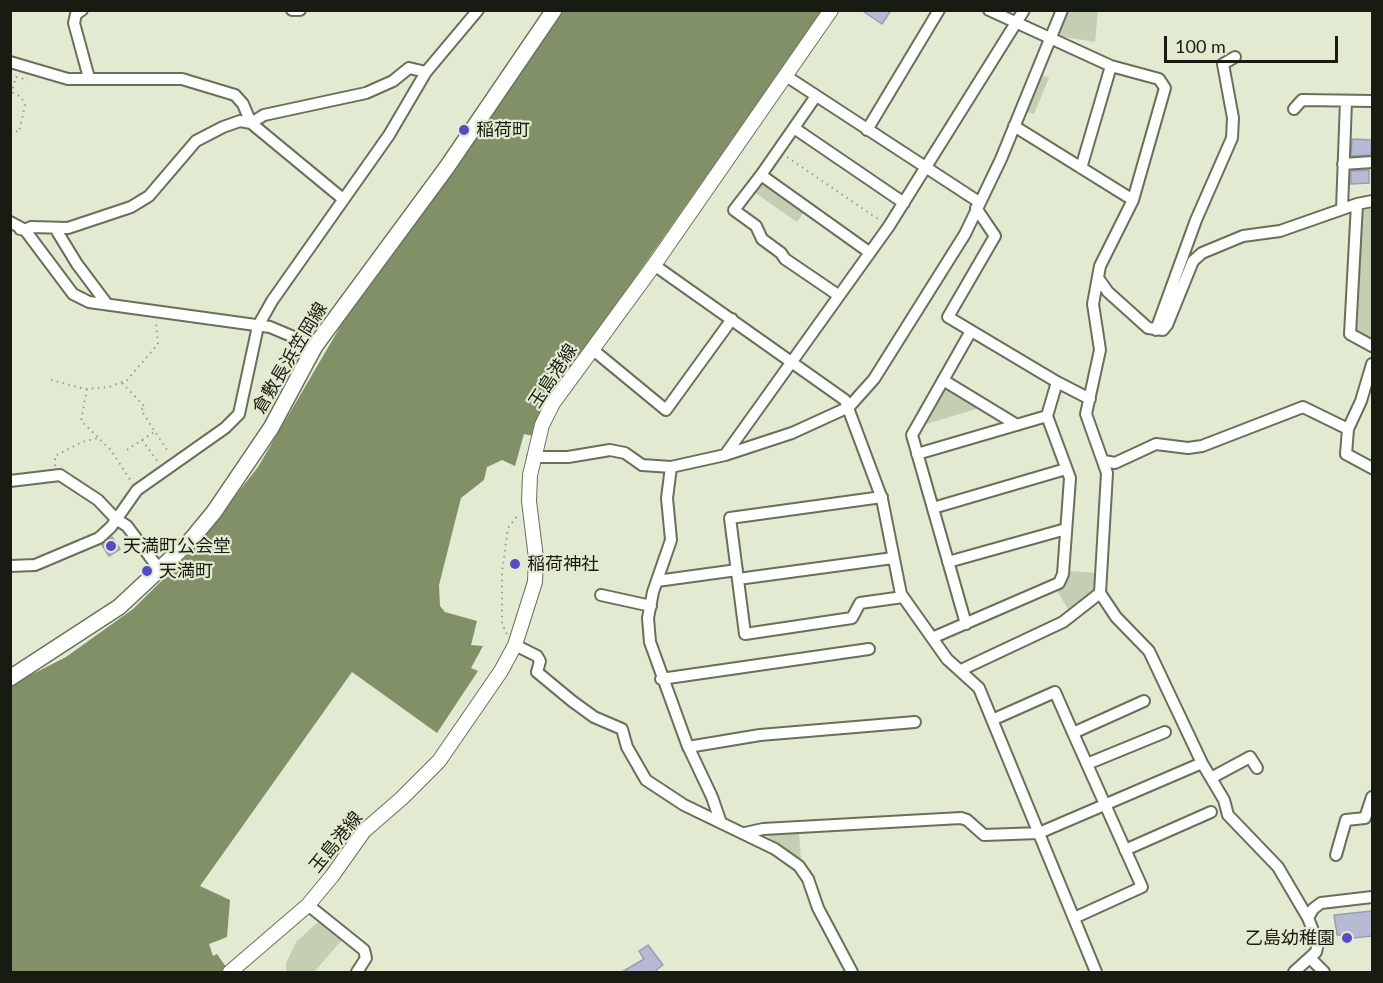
<!DOCTYPE html>
<html>
<head>
<meta charset="utf-8">
<style>
  body { margin:0 }
  #map { position:relative; width:1383px; height:983px; overflow:hidden; background:#e2ebd2; font-family:Lato,sans-serif }
  canvas { display:block }
  .frame { position:absolute; inset:0; border:12px solid #181b12; pointer-events:none }
  .scale { position:absolute; left:1164px; top:36px; width:174px; height:27px; box-sizing:border-box; border:3px solid #181b12; border-top:0; padding-left:8px; font-size:18px; line-height:21px; white-space:nowrap; color:#181b12; -webkit-text-stroke:4px #e2ebd2; paint-order:stroke }
</style>
</head>
<body>
<div id="map">
<canvas width="1383" height="983"></canvas>
<div class="frame"></div>
<div class="scale">100 m</div>
</div>
<script>
const c = document.querySelector('canvas').getContext('2d');
c.lineJoin = 'round';
function fill(path, color) { c.fillStyle = color; c.fill(path, 'evenodd'); }
const shape = rows => new Path2D(rows.map(r => 'M' + r).join(''));
function strokePath(path, color, width, dash) { c.strokeStyle = color; c.lineWidth = width; c.lineCap = dash ? 'butt' : 'round'; c.setLineDash(dash || []); c.stroke(path); }
function write(font, color, halo, rows, align = 'center') {
  c.font = font + ' Lato,"Noto Sans JP",sans-serif'; c.lineWidth = 4.5; c.setLineDash([]); c.textBaseline = 'middle'; c.strokeStyle = halo; c.fillStyle = color; for (const [text, x, y, turn = 0] of rows) {
    c.save(); c.translate(x, y); c.rotate((+turn || 0) * Math.PI / 180); c.textAlign = isNaN(turn) ? turn : align; if (halo) c.strokeText(text, 0, 0); c.fillText(text, 0, 0); c.restore();
  }
}
fill(shape([
  [1067,11,1098,11,1095,42,1059,36],
  [1039,74,1049,78,1034,114,1024,111],
  [760,183,804,212,797,222,754,192],
  [1372,205,1372,340,1354,330,1360,208],
  [943,388,949,388,983,407,923,425],
  [1069,571,1097,573,1096,593,1070,613,1057,590],
  [799,833,801,859,797,859,765,834],
  [319,921,343,939,314,972,286,972,286,963,296,942]
]), '#c4ceb3');
fill(shape([
  [564,11,822,11,545,406,533,436,524,434,515,466,502,460,487,467,484,480,461,498,439,585,440,606,445,612,477,621,471,645,483,646,471,668,478,671,437,733,352,672,200,886,230,900,227,937,209,944,213,956,217,954,226,967,221,972,11,972,11,685,66,657,133,609,191,552,258,467,343,322]
]), '#829068');
const building = shape([
  [861,10,891,10,882,24,861,10],
  [1352,139,1372,140,1371,155,1351,156,1352,139],
  [1369,170,1369,183,1351,184,1351,171,1369,170],
  [112,537,120,549,109,556,102,545,112,537],
  [1372,911,1372,936,1343,939,1343,935,1337,935,1334,915,1372,911],
  [648,945,663,965,656,970,657,972,622,972,644,959,639,951,648,945]
]);
fill(building, '#b7bad3');
strokePath(building, '#9a9cb4', 1.5);
const street = shape([
  [82,10,76,14,74,23,89,78],
  [292,10,300,10],
  [989,10,1111,66,1159,79,1165,88,1133,200],
  [10,62,68,79,182,79,235,95,243,104,251,123,343,199],
  [786,76,979,202],
  [816,96,761,175,869,252],
  [1294,109,1302,100,1372,101],
  [1014,126,1133,200,1100,266,1093,304,1100,350,1086,414,1107,473,1100,593,1116,617,1149,651,1202,763,1224,800,1228,815,1278,867,1308,918,1318,943,1316,952,1294,972],
  [794,128,904,203],
  [867,130,939,10],
  [1343,164,1372,162],
  [1081,168,1111,66],
  [761,175,734,210,756,226,762,239,781,253,785,259,838,295],
  [1357,204,1350,334,1372,346],
  [1342,209,1346,101],
  [10,222,25,230,31,227,68,228,131,207,149,196,196,141,223,127,240,121,251,123,264,115,366,93,393,81,409,68,426,72],
  [55,228,77,264,107,304],
  [20,229,25,230,73,294,89,302,270,327,315,346],
  [654,265,845,400,882,499,901,594,947,659,979,688,1096,972],
  [1098,278,1108,292,1148,328,1163,330,1167,325,1193,261,1202,253,1243,236,1280,231,1357,204,1372,201],
  [1156,330,1196,220,1232,138,1233,118,1223,64,1235,57],
  [592,349,666,410,732,319],
  [943,380,1017,425],
  [1057,382,1090,399],
  [1348,429,1361,401,1372,364],
  [917,454,1047,416],
  [725,455,889,226,1024,10],
  [533,457,568,457,610,450,625,453,642,465,671,467,725,455,792,433,849,407,874,379,965,234,1001,159,1062,10],
  [1104,461,1115,463,1156,444,1188,448,1202,446,1303,407,1348,429,1346,454,1372,468],
  [671,467,667,498,671,540,653,592,648,618,650,642,687,744,712,797,721,823],
  [10,481,60,475,98,500,116,519,127,526,159,569],
  [882,497,730,518,745,634,852,618,860,603,903,597],
  [933,508,1066,469],
  [948,562,1066,529],
  [10,566,35,565,99,538,111,527,137,490,225,428,239,414,258,326,272,301,389,135,426,72,478,10],
  [738,579,893,558],
  [657,581,737,570],
  [601,595,651,606],
  [966,624,912,435,971,331],
  [932,638,1059,583,1063,574,1070,478,1047,416,1057,382,948,317,995,236,976,208],
  [515,645,537,656,540,661,537,672,572,701,594,717,622,729,627,747,646,780,684,805,775,849,799,866,808,879,818,908,852,972],
  [961,670,1063,622,1100,593],
  [661,679,869,649],
  [992,720,1055,692,1073,733,1144,701],
  [1073,733,1142,887,1074,918],
  [688,747,760,735,915,722],
  [1087,764,1165,732],
  [1211,778,1250,757,1257,768],
  [745,833,763,829,961,818,967,820,984,835,1039,833,1202,763],
  [1125,850,1211,812],
  [1336,855,1346,820,1365,818,1372,797],
  [308,905,364,950,366,958,357,972],
  [1308,918,1313,909,1321,903,1372,897],
  [1311,959,1324,972]
]);
const secondary = shape([
  [230,972,308,905,332,876,364,831,402,798,439,761,501,671,515,645,535,582,536,558,529,501,530,475,542,425,553,403,654,265,831,10]
]);
const primary = shape([
  [10,678,119,607,190,541,214,512,271,428,315,346,447,167,554,10]
]);
strokePath(street, '#68705a', 14);
strokePath(secondary, '#68705a', 16);
strokePath(primary, '#68705a', 18);
strokePath(shape([
  [16,77,28,80],
  [10,130,19,132,25,105,21,97,12,92,16,76],
  [787,157,881,221],
  [51,380,85,389,109,387,127,380,158,344,156,322],
  [122,383,145,407,141,410,169,453],
  [87,389,81,421,98,437],
  [142,440,158,462],
  [127,450,154,432],
  [55,466,55,456,82,442,98,438,110,449,131,481],
  [507,634,502,624,502,572,508,528,517,516]
]), '#969d8a', 2, [1.5, 4.5]);
strokePath(street, '#fff', 10);
strokePath(secondary, '#fff', 14);
strokePath(primary, '#fff', 15);
for (const [x, y, r, color] of [
  [464,130,6,"#544cc3"],
  [111,546,6,"#544cc3"],
  [515,564,6,"#544cc3"],
  [147,571,6,"#544cc3"],
  [1347,938,6,"#544cc3"]
]) { const dot = new Path2D(); dot.arc(x, y, r, 0, 2 * Math.PI); c.fillStyle = color; c.fill(dot); strokePath(dot, '#e2ebd2', 2); }
write('18px', '#181b12', '#e2ebd2', [
  ["稲荷町",476,130],
  ["天満町公会堂",123,546],
  ["稲荷神社",527,564],
  ["天満町",159,571],
  ["乙島幼稚園",1335,938,"right"]
], 'left');
write('18px', '#181b12', '#e2ebd2', [
  ["倉敷長浜笠岡線",290,358,-59],
  ["玉島港線",553,376,-57],
  ["玉島港線",336,842,-51]
]);
</script>
</body>
</html>
